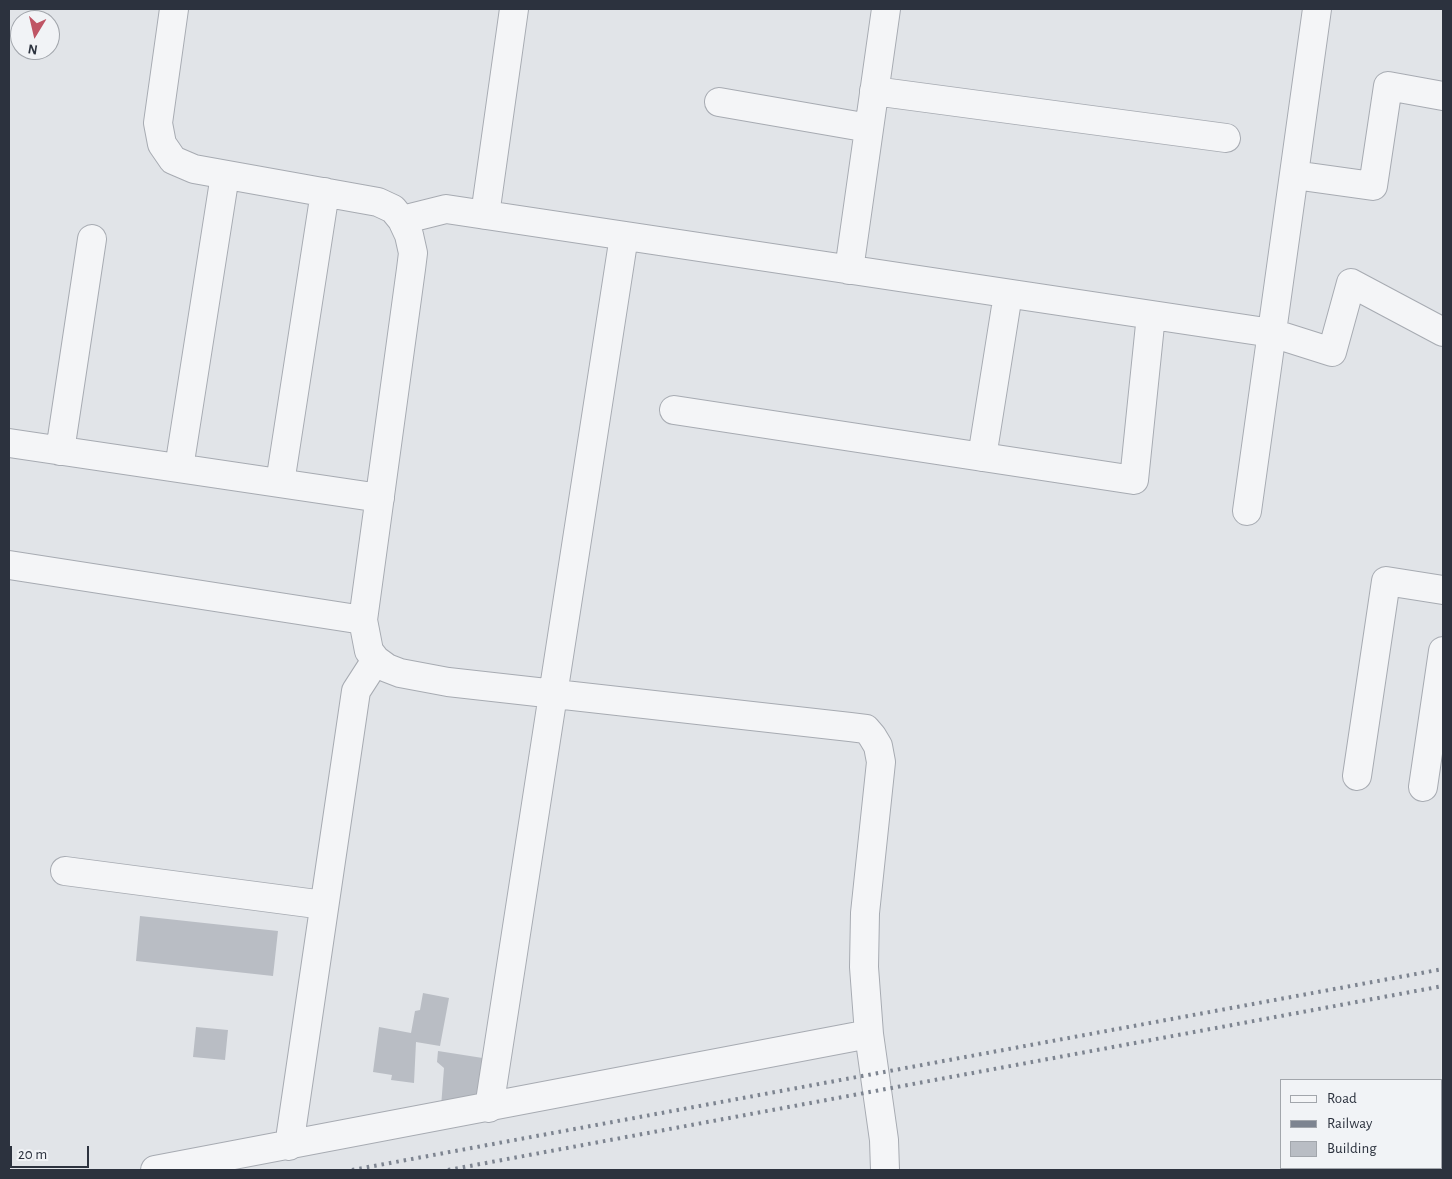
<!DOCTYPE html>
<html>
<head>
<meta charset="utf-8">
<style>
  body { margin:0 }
  #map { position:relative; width:1452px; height:1179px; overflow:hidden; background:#e1e4e8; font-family:"Alegreya Sans",sans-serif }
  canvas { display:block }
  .frame { position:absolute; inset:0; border:10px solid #2c323e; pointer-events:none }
  .legend { position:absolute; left:1280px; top:1079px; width:162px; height:90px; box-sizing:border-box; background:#f1f3f6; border:1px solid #a2a6ac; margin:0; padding:6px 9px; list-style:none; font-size:15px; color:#2c323e }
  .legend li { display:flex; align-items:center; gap:10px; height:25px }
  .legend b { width:25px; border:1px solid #a2a6ac }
  .north { position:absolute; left:10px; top:10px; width:50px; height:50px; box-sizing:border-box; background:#f1f3f6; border:1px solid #a2a6ac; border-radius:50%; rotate:189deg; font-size:14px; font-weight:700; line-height:20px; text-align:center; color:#2c323e }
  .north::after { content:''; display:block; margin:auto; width:18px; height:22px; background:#bf5565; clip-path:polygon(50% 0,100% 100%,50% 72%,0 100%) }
  .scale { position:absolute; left:10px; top:1146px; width:79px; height:22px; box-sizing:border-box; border:2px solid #2c323e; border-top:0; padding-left:6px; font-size:15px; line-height:18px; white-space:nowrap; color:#2c323e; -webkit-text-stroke:4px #f1f3f6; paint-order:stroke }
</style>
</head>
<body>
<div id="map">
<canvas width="1452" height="1179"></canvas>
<div class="frame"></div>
<ul class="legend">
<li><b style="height:6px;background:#f4f5f7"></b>Road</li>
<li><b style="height:6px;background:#7d8490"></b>Railway</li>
<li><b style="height:14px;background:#b9bdc4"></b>Building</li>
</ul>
<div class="north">N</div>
<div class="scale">20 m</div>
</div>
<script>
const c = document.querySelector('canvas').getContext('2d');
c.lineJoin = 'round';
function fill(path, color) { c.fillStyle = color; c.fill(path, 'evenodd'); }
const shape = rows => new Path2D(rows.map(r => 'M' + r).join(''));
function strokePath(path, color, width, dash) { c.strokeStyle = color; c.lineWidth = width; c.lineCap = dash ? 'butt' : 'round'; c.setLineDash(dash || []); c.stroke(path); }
fill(shape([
  [140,916,278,931,273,976,136,961],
  [423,993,449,998,440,1046,416,1042,414,1083,391,1080,392,1075,373,1072,379,1027,411,1033,415,1011,420,1010],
  [196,1027,228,1030,225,1060,193,1057],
  [438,1051,489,1059,482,1103,441,1107,444,1068,437,1062]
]), '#b9bdc4');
const minor = shape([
  [174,9,158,123,162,144,173,160,194,169,378,202,393,209,402,220,409,235,413,253,411,269,363,620,369,651,376,660,387,668,400,673,448,682,850,727,866,729,872,736,878,746,881,762,865,913,864,967,869,1034,884,1140,885,1170],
  [874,91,1226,138],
  [719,102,869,128],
  [1294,175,1373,186,1388,86,1443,96],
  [485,215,514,9],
  [402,220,446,209,1272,333,1332,352,1351,283,1443,332],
  [849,270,886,9],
  [674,410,1134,480,1151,315],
  [9,443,380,498],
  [60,451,92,239],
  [982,457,1008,294],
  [179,468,225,175],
  [280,483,325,192],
  [1247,511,1317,9],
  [9,565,363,620],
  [1357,776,1386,581,1443,590],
  [1423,787,1443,651],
  [65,871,324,905],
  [489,1108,624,236],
  [289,1146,356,691,376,660],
  [155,1170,869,1034]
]);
strokePath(minor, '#a7abb2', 30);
strokePath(minor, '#f4f5f7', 28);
strokePath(shape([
  [352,1170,1443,969],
  [448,1170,1443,986]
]), '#7d8490', 4, [2.5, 5]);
</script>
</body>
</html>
